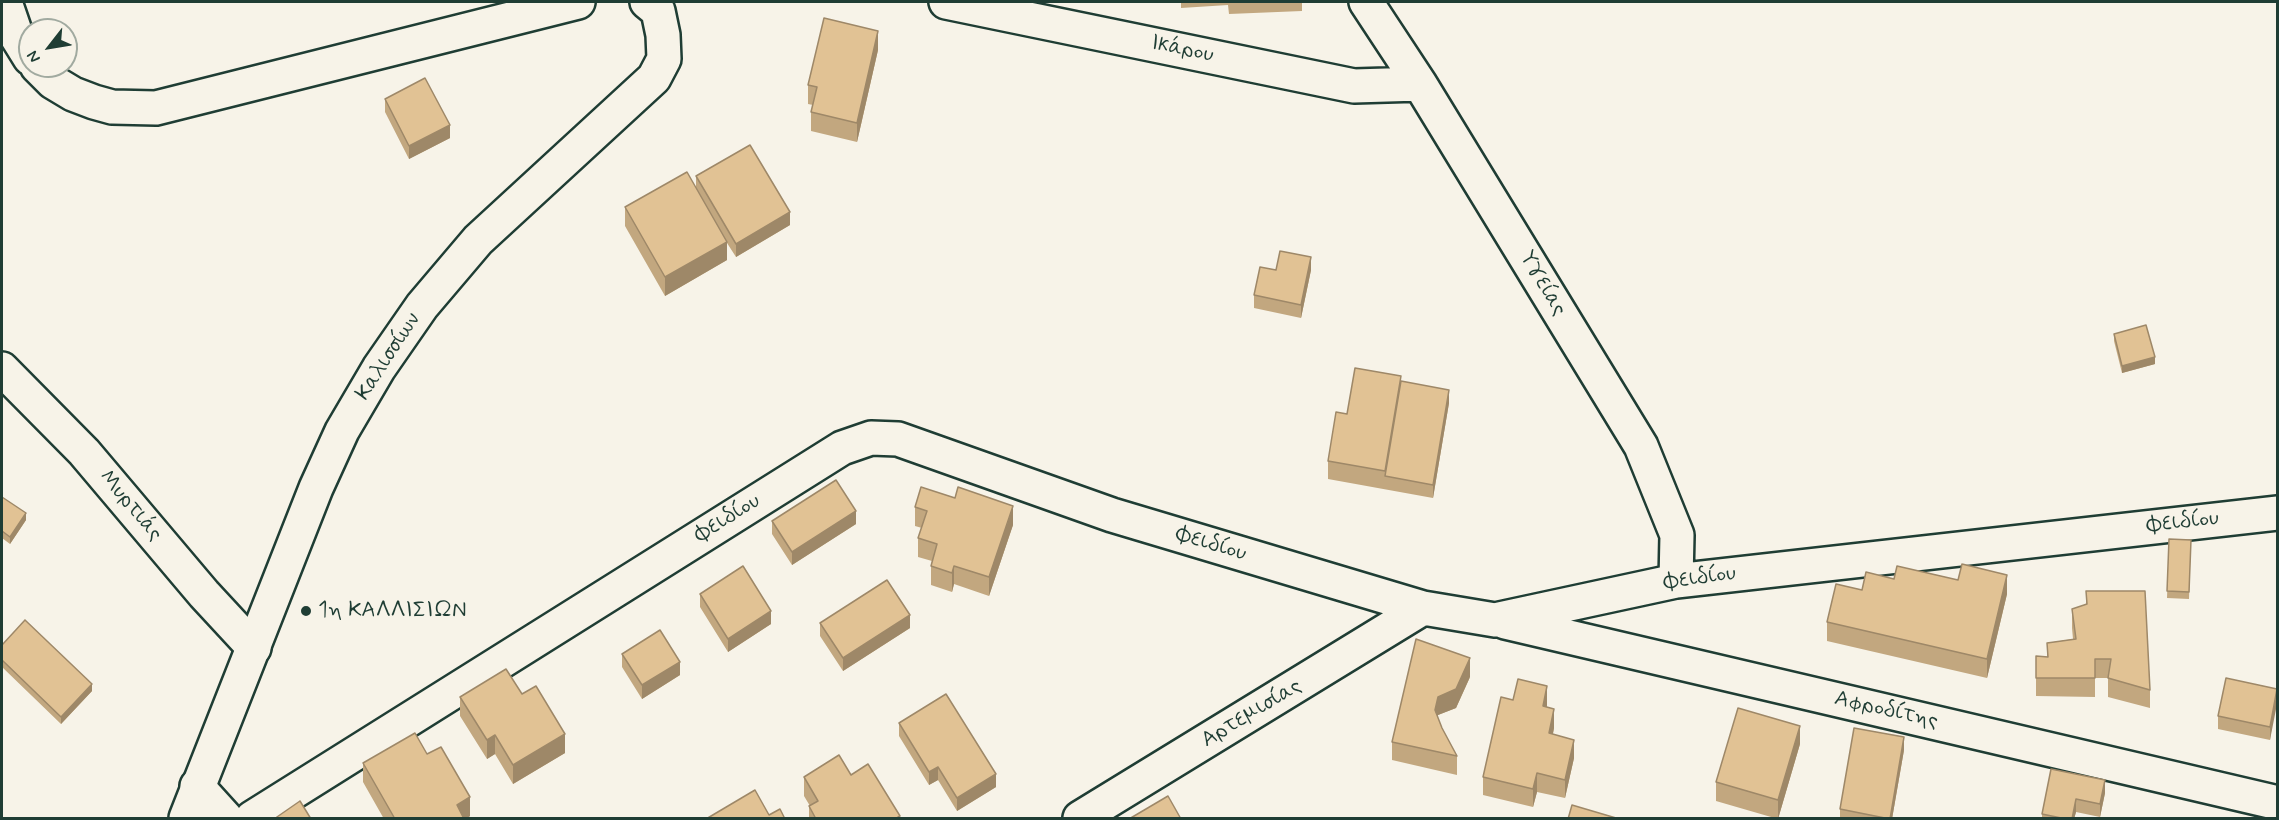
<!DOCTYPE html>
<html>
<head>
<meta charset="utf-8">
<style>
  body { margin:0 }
  #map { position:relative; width:2279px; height:820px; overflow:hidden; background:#f7f3e8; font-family:Mynerve,sans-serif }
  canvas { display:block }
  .frame { position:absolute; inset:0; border:3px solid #1f3d34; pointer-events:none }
  .north { position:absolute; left:18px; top:18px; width:60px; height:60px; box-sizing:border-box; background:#f7f3e8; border:2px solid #a1aaa0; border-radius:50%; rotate:239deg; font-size:16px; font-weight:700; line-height:24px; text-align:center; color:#1f3d34 }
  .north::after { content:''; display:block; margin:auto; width:21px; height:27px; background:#1f3d34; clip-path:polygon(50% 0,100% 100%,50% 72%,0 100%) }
</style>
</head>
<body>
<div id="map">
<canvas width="2279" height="820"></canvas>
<div class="frame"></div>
<div class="north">N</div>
</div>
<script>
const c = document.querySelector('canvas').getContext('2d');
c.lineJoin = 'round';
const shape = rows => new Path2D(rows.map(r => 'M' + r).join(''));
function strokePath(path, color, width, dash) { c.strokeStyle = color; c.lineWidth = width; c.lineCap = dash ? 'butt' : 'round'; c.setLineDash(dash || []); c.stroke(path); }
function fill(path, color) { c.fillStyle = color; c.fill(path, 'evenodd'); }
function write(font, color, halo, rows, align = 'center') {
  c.font = font + ' Mynerve,sans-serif'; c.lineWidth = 4.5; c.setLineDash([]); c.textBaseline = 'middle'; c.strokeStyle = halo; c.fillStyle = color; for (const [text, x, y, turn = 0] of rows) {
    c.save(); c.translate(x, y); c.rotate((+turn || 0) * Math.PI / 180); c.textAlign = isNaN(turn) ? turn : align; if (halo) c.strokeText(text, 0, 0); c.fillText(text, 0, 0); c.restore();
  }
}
const minor = shape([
  [946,2,1354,86,1420,84],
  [1366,2,1420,84,1641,446,1677,535,1676,581],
  [2,369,84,452,204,594,254,648],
  [1505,622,2278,803],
  [197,786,226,818],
  [252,818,842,448,871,438,898,439,1112,515,1423,608,1495,620,1676,581,2278,513],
  [1080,818,1423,608]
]);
const secondary = shape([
  [5,2,17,37,30,58],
  [37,66,53,82,73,94,94,102,112,107,156,108,578,2],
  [186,818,316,488,342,431,379,368,422,306,478,240,654,78,664,59,663,35,658,11,647,2]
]);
strokePath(minor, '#1f3d34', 38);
strokePath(secondary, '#1f3d34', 38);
strokePath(minor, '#f7f3e8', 33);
strokePath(secondary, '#f7f3e8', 33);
fill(shape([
  [1181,2,1302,2,1302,11,1229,14,1228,5,1181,8],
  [878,50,857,142,811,131,811,112,813,105,808,104,808,85],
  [385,99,450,138,409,159,385,112],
  [696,176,790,225,736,257,727,243,727,260,665,296,625,226,625,207,696,187],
  [1276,270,1311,270,1301,318,1254,308,1254,295],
  [2114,334,2155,364,2122,373,2114,341],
  [1401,381,1449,403,1433,498,1328,479,1328,461,1347,414],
  [2,497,26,520,10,544,2,538],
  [915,507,1013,525,989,596,954,584,952,592,931,585,931,566,932,561,918,557,918,538,922,528,915,526],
  [772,521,856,524,792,565,772,534],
  [2169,539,2191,540,2189,599,2167,598],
  [1894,579,2007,594,1987,678,1827,641,1827,622,1862,590],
  [2086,591,2150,690,2150,708,2108,697,2108,678,2095,678,2095,697,2036,696,2036,656,2047,657,2047,643,2073,639,2072,628,2072,609,2086,605],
  [700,594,771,624,728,652,700,607],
  [820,623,910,628,843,671,820,636],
  [2,645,92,691,61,724,2,667],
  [622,654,680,675,642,699,622,667],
  [1470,677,1456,708,1438,715,1438,718,1442,728,1457,756,1457,775,1392,760,1392,742],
  [2277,689,2270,740,2218,729,2218,716],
  [522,694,565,753,513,784,495,754,487,759,460,716,460,697],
  [1513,700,1547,705,1547,707,1554,728,1553,734,1574,758,1565,798,1537,792,1533,807,1483,795,1483,777],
  [899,723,996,787,957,811,938,780,929,785,899,736],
  [1800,744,1778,819,1716,801,1716,782],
  [1904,750,1892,819,1840,819,1840,809],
  [427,754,470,816,466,819,384,819,363,782,363,763],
  [2051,769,2105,793,2100,817,2076,812,2074,819,2042,819,2042,814],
  [851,775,900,819,809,819,809,806,810,806,804,796,804,777]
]), '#c2a77f');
fill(shape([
  [878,31,878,50,857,142,857,123],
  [450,125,450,138,409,159,409,146],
  [790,212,790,225,736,257,736,244],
  [727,242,727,260,665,296,665,277],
  [1311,257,1311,270,1301,318,1301,305],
  [2155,357,2155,364,2122,373,2122,366],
  [1449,390,1449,403,1433,498,1433,485],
  [1013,506,1013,525,989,596,989,577],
  [856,511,856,524,792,565,792,552],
  [26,513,26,520,10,544,10,537],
  [954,566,954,584,952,592,952,573],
  [2007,575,2007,594,1987,678,1987,659],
  [771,611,771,624,728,652,728,639],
  [910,615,910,628,843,671,843,658],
  [1470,658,1470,677,1456,708,1438,715,1435,728,1435,710,1438,697],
  [680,662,680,675,642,699,642,685],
  [92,684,92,691,61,724,61,717],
  [1547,686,1547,705,1543,725,1543,706],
  [2277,691,2277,704,2270,740,2270,727],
  [1554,709,1554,728,1549,752,1549,733],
  [1800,726,1800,744,1778,819,1778,800],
  [565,734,565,753,513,784,513,765],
  [495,735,495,754,487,759,487,740],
  [1904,737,1904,750,1892,819,1890,819],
  [1574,740,1574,758,1565,798,1565,780],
  [938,767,938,780,929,785,929,772],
  [1537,773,1537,792,1533,807,1533,789],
  [996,774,996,787,957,811,957,798],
  [2105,780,2105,793,2100,817,2100,804],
  [470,797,470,816,466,819,457,819,457,805],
  [2076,799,2076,812,2074,819,2072,819]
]), '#9e8868');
const building = shape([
  [824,18,878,31,857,123,811,112,817,87,808,85,824,18],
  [425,78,450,125,409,146,385,99,425,78],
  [750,145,790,212,736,244,696,176,750,145],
  [687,172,727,242,665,277,625,207,687,172],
  [1280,251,1311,257,1301,305,1254,295,1260,267,1276,270,1280,251],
  [2146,325,2155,357,2122,366,2114,334,2146,325],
  [1355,368,1401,376,1385,471,1328,461,1336,412,1347,414,1355,368],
  [1401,381,1449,390,1433,485,1385,476,1401,381],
  [836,480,856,511,792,552,772,521,836,480],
  [921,487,955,498,958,487,1013,506,989,577,954,566,952,573,931,566,937,544,918,538,927,511,915,507,921,487],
  [2,497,26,513,10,537,2,531,2,497],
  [2169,539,2191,540,2189,592,2167,591,2169,539],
  [1962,564,2007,575,1987,659,1827,622,1836,584,1862,590,1866,572,1894,579,1897,566,1958,580,1962,564],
  [743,566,771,611,728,639,700,594,743,566],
  [887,580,910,615,843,658,820,623,887,580],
  [2086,591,2145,591,2150,690,2108,678,2111,659,2095,659,2095,678,2036,678,2036,656,2048,657,2047,643,2076,639,2072,609,2087,604,2086,591],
  [25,620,92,684,61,717,2,660,2,645,25,620],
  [660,630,680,662,642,685,622,654,660,630],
  [1416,639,1470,658,1456,689,1438,697,1435,710,1442,728,1457,756,1392,742,1416,639],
  [506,669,522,694,536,686,565,734,513,765,495,735,487,740,460,697,506,669],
  [2226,678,2277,689,2270,727,2218,716,2226,678],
  [1518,679,1547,686,1543,706,1554,709,1549,733,1574,740,1565,780,1537,773,1533,789,1483,777,1501,697,1513,700,1518,679],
  [946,694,996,774,957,798,938,767,929,772,899,723,946,694],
  [1738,708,1800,726,1778,800,1716,782,1738,708],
  [1854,728,1904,737,1890,819,1840,809,1854,728],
  [415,733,427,754,441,747,470,797,457,805,464,819,395,819,363,763,415,733],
  [839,755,851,775,868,764,900,816,895,819,816,819,809,806,818,801,804,777,839,755],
  [2051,769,2105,780,2100,804,2076,799,2072,819,2066,819,2042,814,2051,769],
  [755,790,769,815,780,809,785,819,706,819,755,790],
  [1168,796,1181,819,1129,819,1168,796],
  [300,801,311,819,274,819,300,801],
  [1572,805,1616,818,1616,819,1568,819,1572,805]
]);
fill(building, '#e1c294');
strokePath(building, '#9e8868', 1.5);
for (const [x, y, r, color] of [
  [306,611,6,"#1f3d34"]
]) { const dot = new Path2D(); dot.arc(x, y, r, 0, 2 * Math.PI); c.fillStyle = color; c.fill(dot); strokePath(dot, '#f7f3e8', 2); }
write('22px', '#1f3d34', '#f7f3e8', [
  ["Ικάρου",1182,50,12],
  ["Υγείας",1542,284,59],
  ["Καλισσίων",389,357,-57],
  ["Μυρτιάς",130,506,50],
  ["Φειδίου",728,519,-32],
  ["Φειδίου",2183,523,-6],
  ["Φειδίου",1211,545,17],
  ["Φειδίου",1700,579,-8],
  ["Αφροδίτης",1886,711,13],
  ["Αρτεμισίας",1252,714,-31]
]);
write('22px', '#1f3d34', '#f7f3e8', [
  ["1η ΚΑΛΛΙΣΙΩΝ",318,611]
], 'left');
</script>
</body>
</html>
